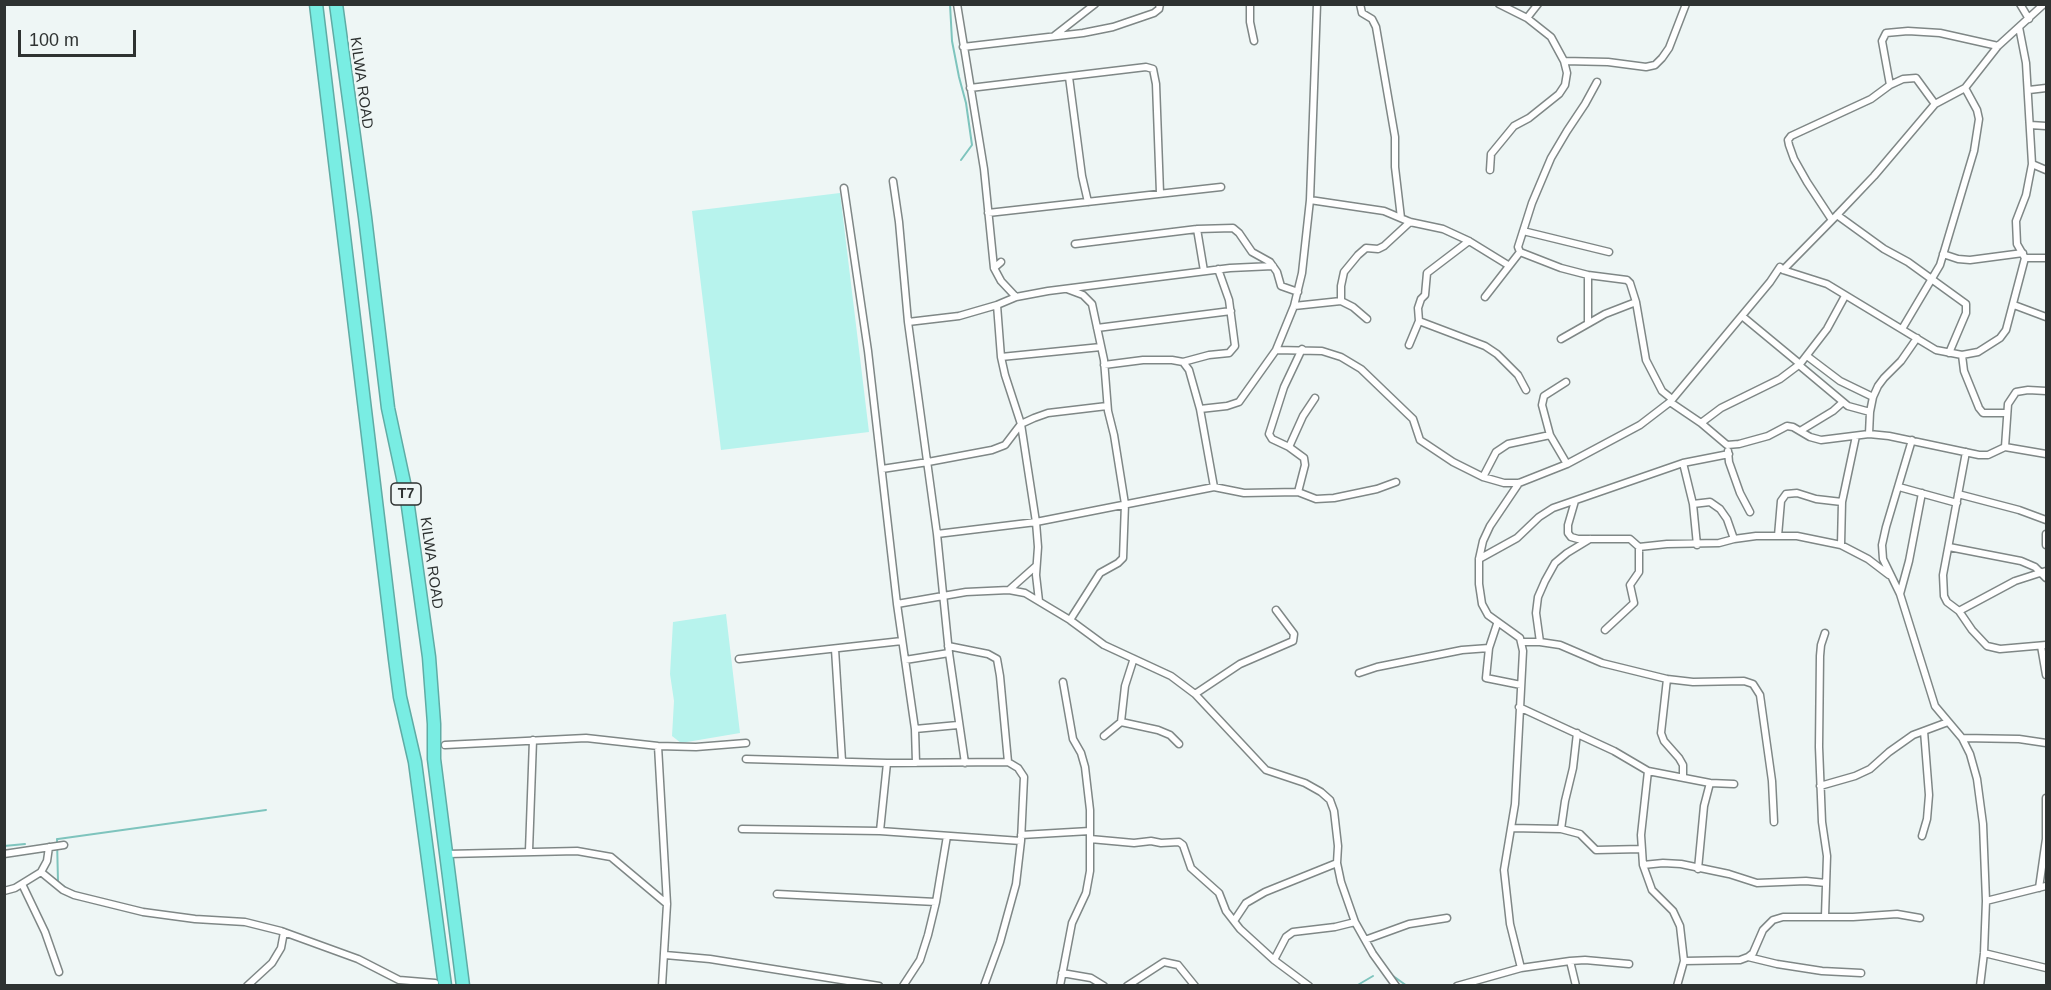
<!DOCTYPE html>
<html>
<head>
<meta charset="utf-8">
<style>
  body { margin:0 }
  #map { position:relative; width:2051px; height:990px; overflow:hidden; background:#eef6f5; font-family:Arial,sans-serif }
  canvas { display:block }
  .frame { position:absolute; inset:0; border:6px solid #2e3231; pointer-events:none }
  .scale { position:absolute; left:18px; top:30px; width:118px; height:27px; box-sizing:border-box; border:3px solid #2e3231; border-top:0; padding-left:8px; font-size:18px; line-height:21px; white-space:nowrap; color:#2e3231; -webkit-text-stroke:4px #eef6f5; paint-order:stroke }
</style>
</head>
<body>
<div id="map">
<canvas width="2051" height="990"></canvas>
<div class="frame"></div>
<div class="scale">100 m</div>
</div>
<script>
const c = document.querySelector('canvas').getContext('2d');
c.lineJoin = 'round';
function fill(path, color) { c.fillStyle = color; c.fill(path, 'evenodd'); }
const shape = rows => new Path2D(rows.map(r => 'M' + r).join(''));
function strokePath(path, color, width, dash) { c.strokeStyle = color; c.lineWidth = width; c.lineCap = dash ? 'butt' : 'round'; c.setLineDash(dash || []); c.stroke(path); }
function write(font, color, halo, rows, align = 'center') {
  c.font = font + ' Arial,sans-serif'; c.lineWidth = 5; c.setLineDash([]); c.textBaseline = 'middle'; c.strokeStyle = halo; c.fillStyle = color; for (const [text, x, y, turn = 0] of rows) {
    c.save(); c.translate(x, y); c.rotate((+turn || 0) * Math.PI / 180); c.textAlign = isNaN(turn) ? turn : align; if (halo) c.strokeText(text, 0, 0); c.fillText(text, 0, 0); c.restore();
  }
}
fill(shape([
  [840,193,869,432,721,450,692,211],
  [726,614,740,733,681,743,672,736,674,701,670,674,673,622]
]), '#b7f3ed');
strokePath(shape([
  [950,4,952,41,959,77,966,103,972,145,961,160],
  [57,839,58,882,69,890],
  [58,839,266,810],
  [4,846,25,844],
  [1389,973,1407,986],
  [1356,986,1373,976]
]), '#7ec4bd', 2);
const street = shape([
  [957,4,984,169,994,268,1001,281,1016,297],
  [1250,4,1250,22,1254,41],
  [1360,4,1362,13,1372,19,1376,27,1395,137,1395,167,1401,218],
  [2020,4,2029,19],
  [1527,18,1538,4],
  [1054,36,1095,4],
  [963,47,1083,33,1113,27,1154,13,1159,9,1160,4],
  [1564,61,1608,62,1646,67,1655,65,1662,58,1669,48,1686,4],
  [1069,77,1082,176,1088,202],
  [1597,82,1585,104,1567,131,1551,158,1532,203,1518,247,1520,252,1561,268,1588,275,1627,280,1630,283,1636,302,1646,360,1662,391,1672,399],
  [1890,85,1882,41,1886,33,1908,31,1940,33,1998,46],
  [970,88,1146,67,1153,69,1156,84,1160,193],
  [2029,90,2046,88],
  [2030,125,2046,126],
  [2032,164,2046,170],
  [1490,170,1491,154,1514,126,1529,118,1559,94,1565,85,1567,73,1564,61,1551,37,1527,18,1499,4],
  [893,181,899,222,908,322,937,534,949,653,965,763],
  [844,188,868,351,897,604,915,729,916,763],
  [1310,200,1384,211,1410,222,1443,229,1469,241,1508,265],
  [988,213,1221,187],
  [1837,215,1884,249,1908,262,1966,304,1966,313,1949,353],
  [1832,220,1807,182,1794,159,1789,145,1788,140,1791,136,1871,99,1890,85,1903,79,1916,78,1935,104],
  [1197,229,1204,271],
  [1523,231,1609,252],
  [1075,244,1197,229,1233,228,1239,233,1252,252,1270,262,1277,272,1281,286,1298,292],
  [1943,254,1958,259,1970,260,2023,253],
  [2025,258,2046,258],
  [994,268,1001,262],
  [1783,270,1827,284,1936,350,1962,355,1978,352,2000,338,2006,330,2025,258,2017,244,2016,221,2026,195,2032,164,2026,63,2019,27],
  [1588,275,1588,322],
  [1067,289,1083,295,1092,304,1104,360,1108,411,1114,435,1125,504,1123,558,1118,563,1100,573,1070,620],
  [1485,297,1520,252],
  [1341,301,1341,286,1344,272,1358,255,1366,248,1378,249,1384,246,1410,222],
  [997,305,1001,357,1005,375,1021,424,1036,522,1038,547,1036,575,1039,601],
  [2014,305,2046,317],
  [1294,306,1341,301,1353,307,1367,319],
  [1742,316,1800,364],
  [1419,321,1485,346,1497,354,1518,375,1526,390],
  [908,322,959,316,997,305,1016,297,1048,291,1230,268,1273,266],
  [1097,328,1231,311],
  [1902,329,1940,265,1974,151,1979,119,1977,110,1965,88],
  [1561,339,1605,314,1636,302],
  [1409,345,1419,321,1418,308,1421,299,1425,295,1427,273,1469,241],
  [1276,350,1322,351,1341,357,1361,369,1413,419,1420,440,1453,462,1483,477,1504,483,1519,483,1567,464,1640,425,1670,402,1770,282,1780,267,1783,270,1837,215,1874,176,1935,104,1965,88,1998,46,2044,4],
  [1962,355,1964,371,1979,408,1983,413,2007,413],
  [1807,356,1840,381,1873,397],
  [1001,357,1101,347],
  [1183,362,1209,355,1229,353,1235,346,1229,300,1218,269],
  [1104,365,1143,360,1172,360,1183,362,1189,370,1200,409,1214,487],
  [1799,365,1848,406,1870,412],
  [1566,382,1544,396,1542,405,1550,435,1567,464],
  [1670,402,1701,423,1727,445,1739,444,1768,436,1787,426,1793,427,1810,437,1821,440,1869,434,1889,436,1979,455,1988,455,2005,447,2046,454],
  [1200,409,1227,406,1239,402,1276,350,1294,306,1302,273,1310,200,1317,4],
  [1701,423,1721,408,1780,379,1800,364,1827,329,1845,296],
  [1800,431,1833,411,1843,402],
  [1869,434,1870,412,1873,397,1878,386,1884,378,1901,361,1917,338],
  [1912,440,1886,527,1882,545,1883,559,1900,594,1935,706,1962,738,1970,754,1977,779,1983,824,1986,901,1984,953,1980,986],
  [1289,447,1303,416,1315,398],
  [2005,447,2008,404,2016,392,2028,390,2046,391],
  [1728,451,1729,462,1740,493,1750,512],
  [1966,452,1943,575,1944,596,1947,602,1959,611,1972,630,1987,646,2000,649,2046,645],
  [1683,463,1693,504,1697,545],
  [882,469,928,462,992,450,1005,445,1021,424,1034,418,1048,413,1107,406],
  [1483,477,1496,452,1508,444,1550,435],
  [1519,483,1490,526,1483,541,1479,559,1479,584,1482,604,1488,615,1520,638,1523,651,1515,804,1504,870,1510,924,1521,968],
  [1899,487,1957,503],
  [1298,492,1305,465,1304,458,1289,447,1272,439,1269,434,1284,387,1302,349],
  [1958,494,2019,510,2046,520],
  [1575,501,1568,525,1568,533,1571,537,1578,539,1630,539,1639,547,1667,544,1719,543,1734,539,1756,536,1797,536,1841,545,1868,559,1889,575],
  [1693,504,1710,502,1720,509,1727,519,1734,539],
  [937,534,1036,522,1214,487,1244,493,1298,492,1316,499,1334,498,1377,489,1396,482],
  [2046,534,2046,545],
  [1778,536,1781,501,1786,494,1797,493,1816,499,1842,502],
  [1841,545,1842,502,1856,436],
  [1949,547,2021,561,2035,567,2046,578],
  [1479,559,1517,538,1539,517,1553,508,1683,463,1729,454],
  [1009,590,1036,566],
  [1900,594,1909,561,1922,493],
  [897,604,966,592,1009,590,1025,593,1070,620,1104,645,1171,676,1195,694,1266,770,1305,783,1321,792,1330,800,1334,811,1338,846,1337,863,1341,882,1355,922,1373,954,1396,986],
  [1959,611,2015,581,2046,571],
  [1497,624,1489,648,1486,678,1521,685],
  [1605,630,1634,603,1630,585,1639,572,1639,547],
  [1522,642,1540,642,1560,645,1602,663,1667,679,1693,682,1744,681,1753,684,1760,695,1772,781,1774,822],
  [1540,642,1536,613,1538,597,1545,581,1555,563,1567,553,1590,539],
  [948,646,988,654,997,659,1000,676,1008,762],
  [2041,646,2046,675],
  [835,649,842,761],
  [739,659,902,641],
  [905,660,949,653],
  [1133,661,1125,686,1121,722,1158,730,1170,735,1179,744],
  [1359,673,1377,667,1462,650,1489,648],
  [1667,679,1661,733,1664,741,1679,758,1683,765,1683,776],
  [1195,694,1240,664,1293,641,1294,634,1276,610],
  [1519,707,1614,751,1648,771,1641,835,1643,865,1652,890,1673,911,1680,926,1684,961,1677,986],
  [915,729,958,725],
  [1104,736,1121,722],
  [1962,738,2019,739,2046,743],
  [445,745,586,738,658,746,696,747,746,743],
  [658,746,667,904,662,986],
  [746,759,887,763,1008,762,1018,768,1024,777,1021,841,1016,884,1000,942,984,986],
  [1648,771,1710,783,1734,784],
  [1820,786,1855,776,1870,769,1889,752,1913,735,1948,722],
  [1511,828,1561,829,1580,834,1596,850,1642,849],
  [742,829,880,831,1021,841],
  [1561,829,1565,801,1573,768,1577,733],
  [880,831,887,763],
  [1021,835,1090,831],
  [1922,836,1927,819,1929,795,1924,731],
  [1090,839,1134,843,1151,841,1161,843,1179,842,1183,845,1191,868,1219,893,1226,911,1240,929,1274,960,1309,986],
  [529,851,533,740],
  [4,854,64,845],
  [447,854,577,851,611,857,667,904],
  [1643,865,1663,863,1681,864,1729,874,1757,883,1806,881,1826,883],
  [1698,869,1704,806,1710,783],
  [41,872,63,890,74,895,143,912,195,919,245,922,281,931,358,959,399,980,435,983],
  [22,884,45,932,59,972],
  [2039,888,2046,839,2046,798],
  [4,891,15,888,41,872,47,861,49,847],
  [777,894,936,902],
  [1986,901,2046,886],
  [1825,916,1827,856,1822,822,1819,747,1820,656,1821,645,1825,633],
  [1234,921,1246,903,1265,892,1337,863],
  [1365,940,1409,924,1447,918],
  [1984,953,2046,968],
  [665,955,710,959,879,986],
  [1748,957,1777,964,1822,971,1861,973],
  [1274,960,1286,937,1293,932,1335,927,1355,922],
  [1570,961,1585,960,1629,964],
  [1684,961,1740,960,1748,957,1753,953,1763,930,1773,920,1783,917,1853,917,1897,914,1920,918],
  [1062,973,1091,978,1104,986],
  [247,986,272,963,281,948,284,932],
  [903,986,920,960,928,935,936,902,947,836],
  [1060,986,1072,923,1086,893,1090,871,1090,810,1085,767,1081,753,1073,739,1063,682],
  [1127,986,1164,962,1178,965,1195,986],
  [1457,986,1521,968,1570,961,1576,986]
]);
const highway = shape([
  [316,4,395,659,400,697,415,762,445,986],
  [336,4,365,217,388,408,406,492,429,657,434,724,434,759,463,986]
]);
strokePath(street, '#7f8786', 9);
strokePath(highway, '#5faca5', 15);
strokePath(street, '#fff', 6);
strokePath(highway, '#79ede3', 12);
for (const [x, y, w] of [
  [406,494,30]
]) { const box = new Path2D(); box.roundRect(x - w / 2, y - 11, w, 22, 4.5); c.fillStyle = '#eef6f5'; c.fill(box); strokePath(box, '#2e3231', 1.5); }
write('bold 14px', '#2e3231', null, [
  ["T7",406,494]
]);
write('15px', '#2e3231', '#eef6f5', [
  ["KILWA ROAD",361,83,82],
  ["KILWA ROAD",431,563,82]
]);
</script>
</body>
</html>
